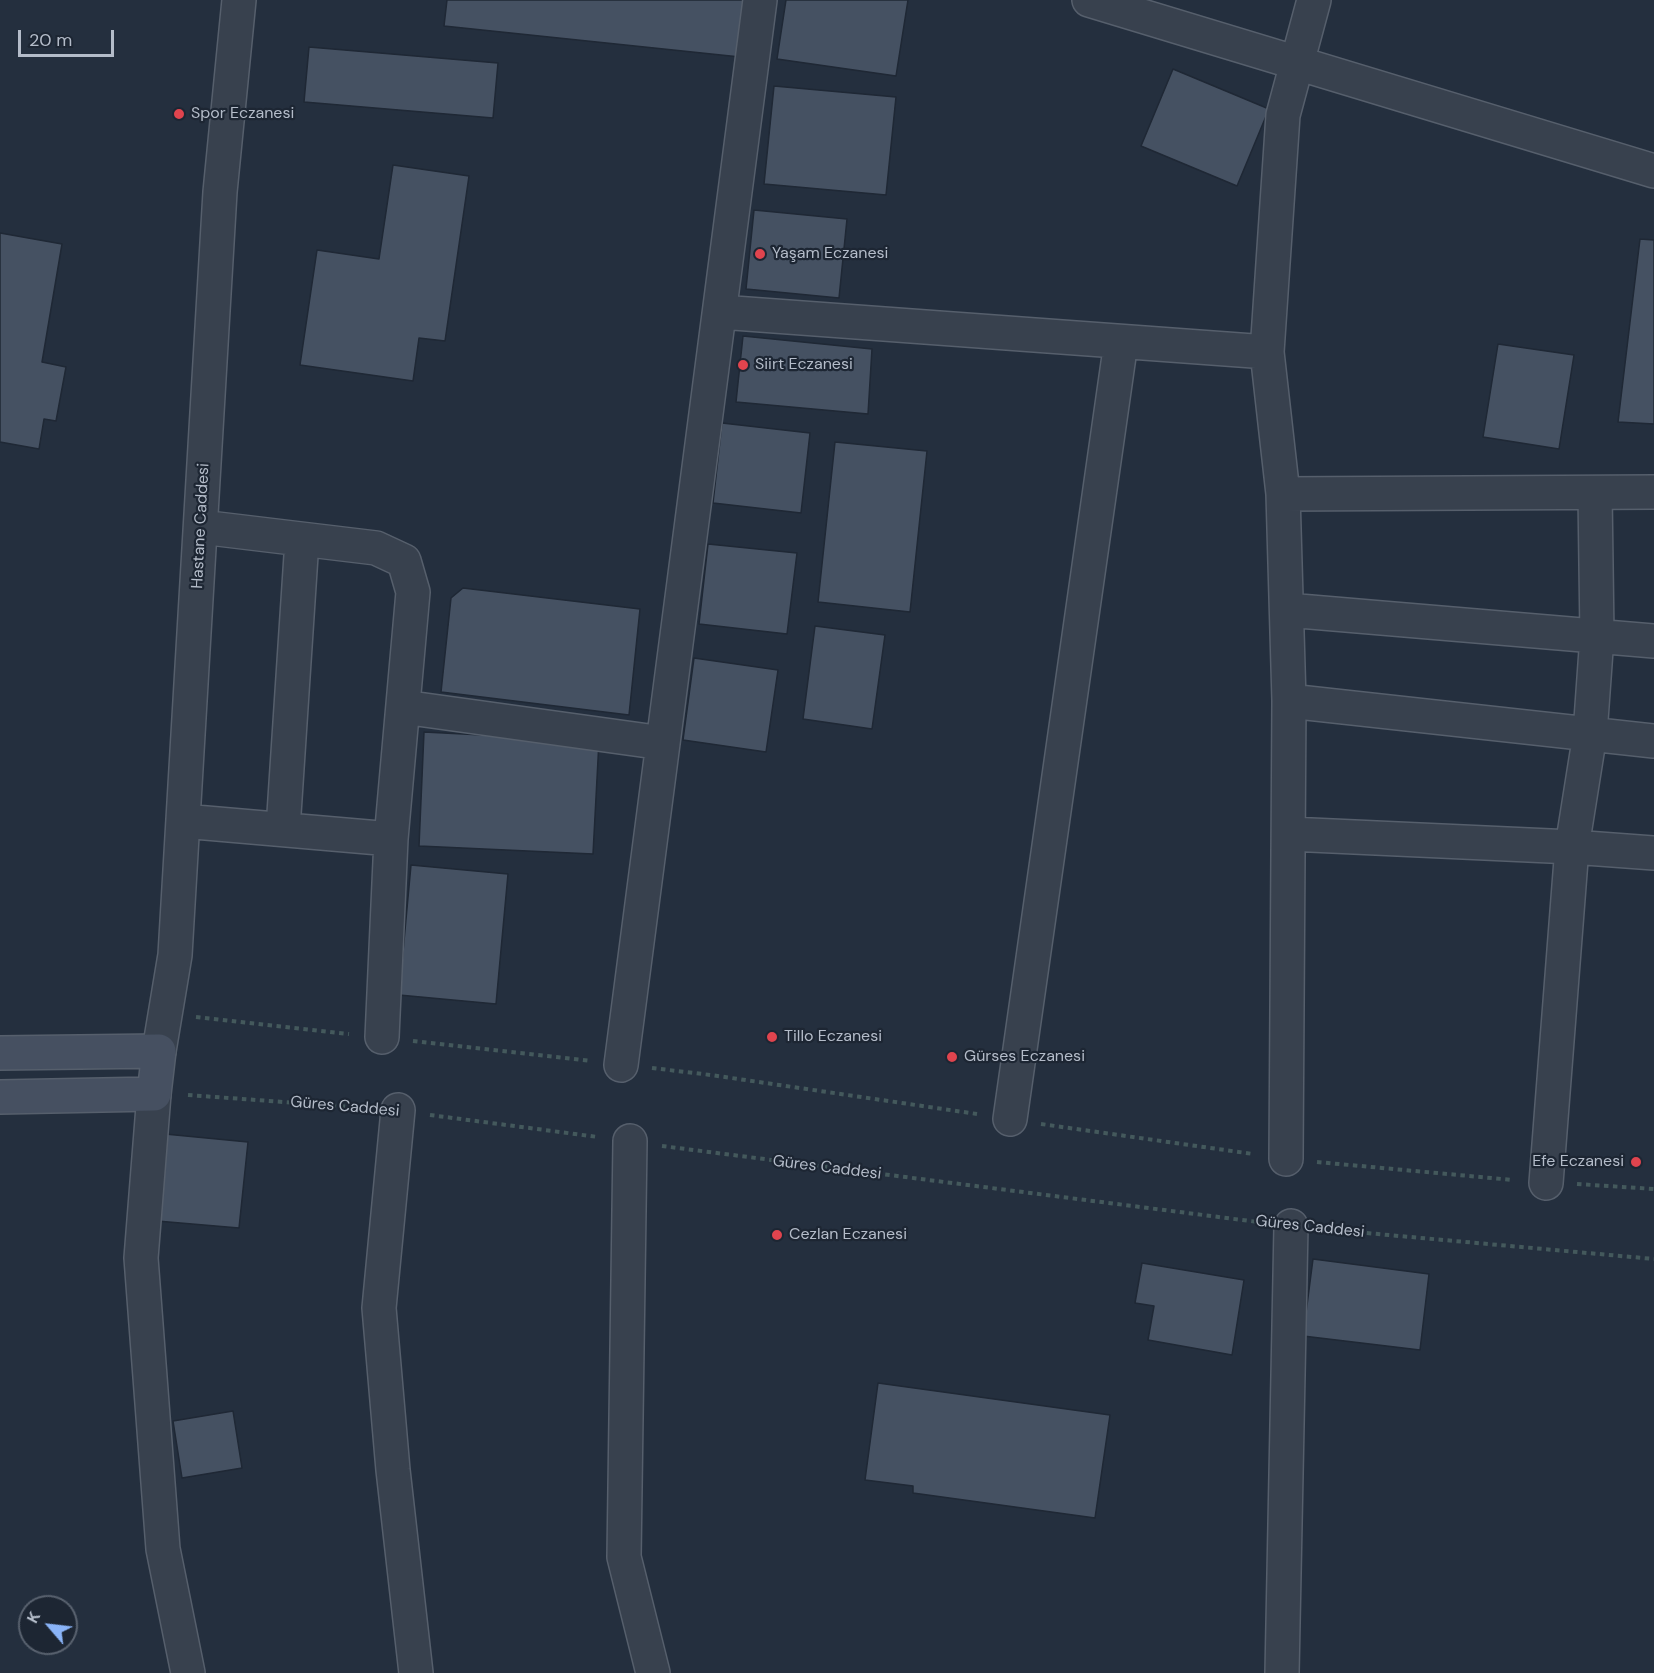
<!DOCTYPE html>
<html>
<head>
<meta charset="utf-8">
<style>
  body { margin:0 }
  #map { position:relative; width:1654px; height:1673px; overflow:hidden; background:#242f3e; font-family:"DM Sans",sans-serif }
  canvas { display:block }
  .north { position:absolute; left:18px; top:1595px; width:60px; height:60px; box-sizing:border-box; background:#1d2633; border:2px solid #59626f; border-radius:50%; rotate:298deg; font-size:16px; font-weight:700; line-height:24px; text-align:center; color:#b4bcc9 }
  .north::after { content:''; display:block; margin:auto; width:21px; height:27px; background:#8ab4f8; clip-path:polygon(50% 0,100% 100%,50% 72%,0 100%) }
  .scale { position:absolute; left:18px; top:30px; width:96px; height:27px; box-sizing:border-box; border:3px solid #b4bcc9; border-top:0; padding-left:8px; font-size:18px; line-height:21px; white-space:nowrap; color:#b4bcc9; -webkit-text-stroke:4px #1d2633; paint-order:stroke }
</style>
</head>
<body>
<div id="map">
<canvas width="1654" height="1673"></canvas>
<div class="north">K</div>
<div class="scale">20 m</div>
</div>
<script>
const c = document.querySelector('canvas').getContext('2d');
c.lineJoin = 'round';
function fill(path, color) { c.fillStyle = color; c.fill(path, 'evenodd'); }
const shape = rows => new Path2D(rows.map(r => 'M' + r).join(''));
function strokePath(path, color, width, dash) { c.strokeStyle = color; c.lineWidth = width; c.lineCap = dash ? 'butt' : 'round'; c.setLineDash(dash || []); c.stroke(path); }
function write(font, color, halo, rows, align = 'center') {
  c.font = font + ' "DM Sans",sans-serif'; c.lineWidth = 4.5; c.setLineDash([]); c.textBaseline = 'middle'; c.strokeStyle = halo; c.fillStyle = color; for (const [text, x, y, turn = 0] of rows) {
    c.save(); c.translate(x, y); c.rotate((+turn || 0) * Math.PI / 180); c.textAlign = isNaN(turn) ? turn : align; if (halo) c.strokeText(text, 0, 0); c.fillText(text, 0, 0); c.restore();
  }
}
const building = shape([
  [447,0,746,0,740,57,444,26,447,0],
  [786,0,908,0,896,76,777,59,786,0],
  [309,47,498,63,493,118,304,102,309,47],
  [1173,69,1269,109,1237,186,1141,146,1173,69],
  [774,86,896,97,886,195,764,184,774,86],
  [393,165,469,176,445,341,419,338,413,381,300,365,317,250,379,259,393,165],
  [754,210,847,219,839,298,746,289,754,210],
  [0,233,62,244,42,362,66,367,56,421,44,419,39,449,0,442,0,233],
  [1640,239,1654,240,1654,424,1618,422,1640,239],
  [743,336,872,349,868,414,736,402,743,336],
  [1498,344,1574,355,1559,449,1483,437,1498,344],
  [722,423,810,433,801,513,713,503,722,423],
  [835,442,927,451,910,612,818,602,835,442],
  [708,544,797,553,787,634,699,624,708,544],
  [463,588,640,609,629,715,441,692,451,598,463,588],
  [815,626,885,635,872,729,803,719,815,626],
  [694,658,778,670,766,752,683,740,694,658],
  [424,732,599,741,593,854,419,846,424,732],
  [411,865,508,874,496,1004,399,995,411,865],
  [165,1134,248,1142,239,1228,157,1221,165,1134],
  [1313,1259,1429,1274,1420,1350,1303,1336,1313,1259],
  [1142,1263,1244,1280,1232,1355,1148,1340,1154,1306,1135,1303,1142,1263],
  [878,1383,1110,1415,1095,1518,913,1493,913,1486,865,1480,878,1383],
  [233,1411,242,1468,182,1478,173,1421,233,1411]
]);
fill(building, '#455162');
strokePath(building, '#1f2835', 1.5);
const street = shape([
  [1089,0,1654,171],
  [720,312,1267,352],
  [1283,494,1654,492],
  [201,527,376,548,404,561,413,592,391,839,382,1037],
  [1287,610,1654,641],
  [1289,701,1654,741],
  [403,707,663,743],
  [183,821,391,839],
  [283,829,302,540],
  [1289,834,1572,847,1654,853],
  [159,1051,175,955,220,192,239,0],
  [621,1065,760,0],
  [154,1094,141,1258,163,1549,188,1673],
  [398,1110,379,1308,393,1470,416,1673],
  [1010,1119,1121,342],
  [630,1141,624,1557,653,1673],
  [1286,1159,1289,701,1283,494,1267,352,1283,115,1314,0],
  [1546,1183,1572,847,1590,734,1597,636,1595,493],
  [1282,1673,1291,1226]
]);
const secondary = shape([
  [0,1053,159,1051,154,1094,0,1097]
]);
strokePath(street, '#565f6c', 36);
strokePath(secondary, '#565f6c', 36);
strokePath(shape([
  [196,1017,349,1034],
  [413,1041,591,1061],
  [652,1068,711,1075,977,1114],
  [188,1095,366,1108],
  [430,1115,598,1137],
  [1041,1124,1253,1154],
  [662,1146,1258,1222],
  [1317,1162,1513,1180],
  [1577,1184,1654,1189],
  [1322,1229,1654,1259]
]), '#44595c', 4, [4.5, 4.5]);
strokePath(street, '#38414e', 33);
strokePath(secondary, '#465061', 33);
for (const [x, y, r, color] of [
  [179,114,6,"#e0444e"],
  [760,254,6,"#e0444e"],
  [743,365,6,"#e0444e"],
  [772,1037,6,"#e0444e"],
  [952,1057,6,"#e0444e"],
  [1636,1162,6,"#e0444e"],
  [777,1235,6,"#e0444e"]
]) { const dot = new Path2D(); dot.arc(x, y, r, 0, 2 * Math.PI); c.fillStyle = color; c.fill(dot); strokePath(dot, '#1d2633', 2); }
write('16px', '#b4bcc9', '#1d2633', [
  ["Spor Eczanesi",191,114],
  ["Yaşam Eczanesi",772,254],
  ["Siirt Eczanesi",755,365],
  ["Tillo Eczanesi",784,1037],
  ["Gürses Eczanesi",964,1057],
  ["Efe Eczanesi",1624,1162,"right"],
  ["Cezlan Eczanesi",789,1235]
], 'left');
write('16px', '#b4bcc9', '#1d2633', [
  ["Hastane Caddesi",201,526,-87],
  ["Güres Caddesi",345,1107,5],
  ["Güres Caddesi",827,1168,7],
  ["Güres Caddesi",1310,1227,6]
]);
</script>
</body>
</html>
